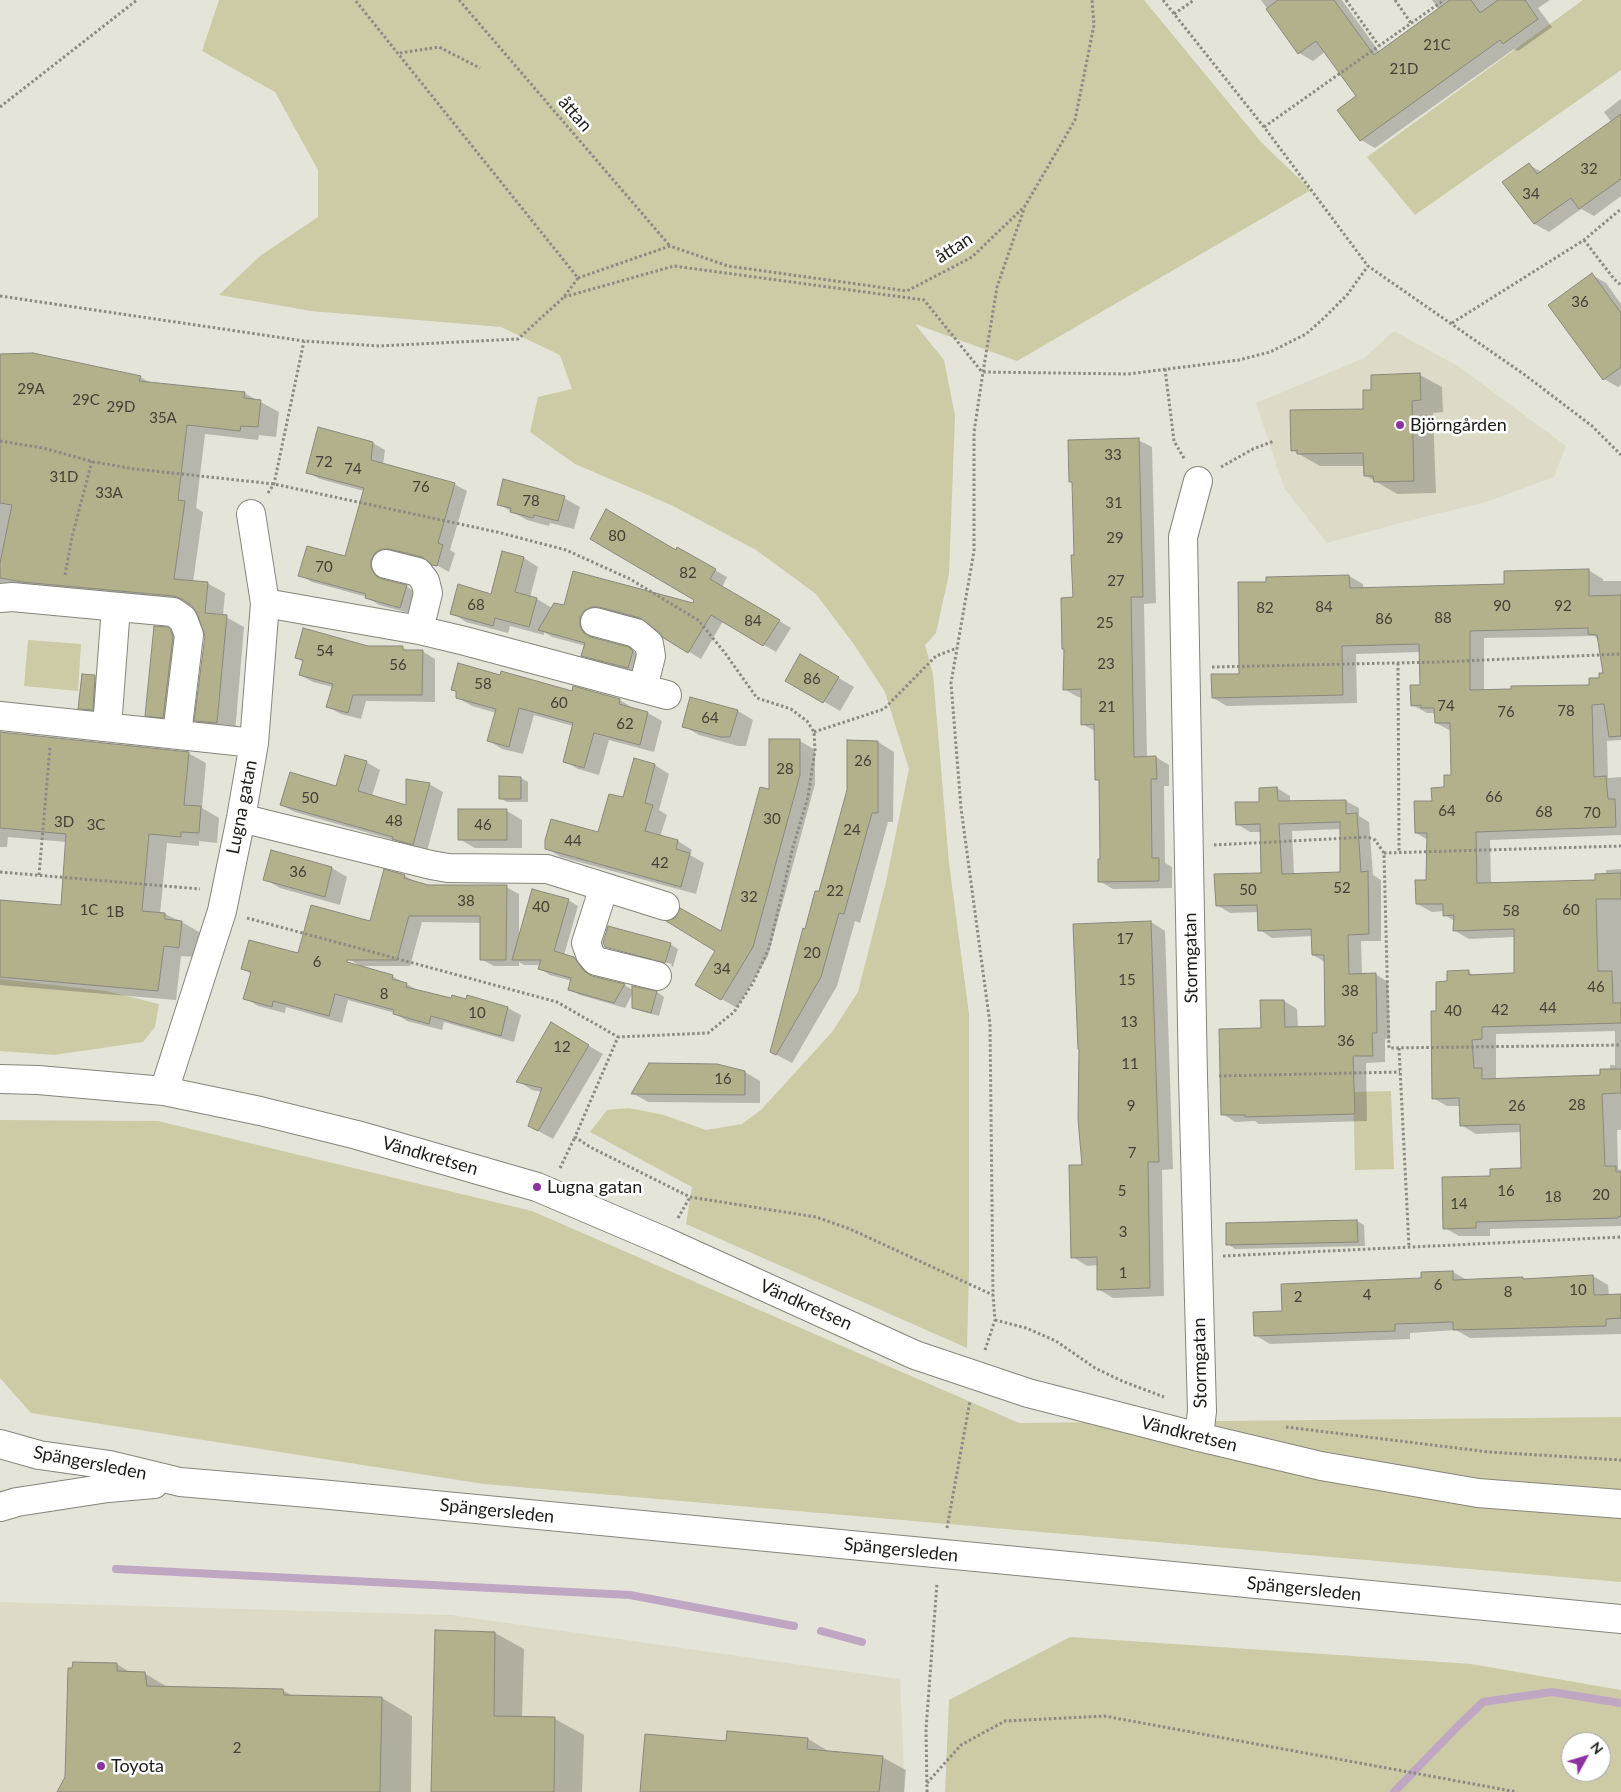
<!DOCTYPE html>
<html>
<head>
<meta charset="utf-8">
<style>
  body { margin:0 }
  #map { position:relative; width:1621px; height:1792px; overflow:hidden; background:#e5e4d9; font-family:Lato,sans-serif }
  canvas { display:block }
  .north { position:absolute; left:1561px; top:1732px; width:50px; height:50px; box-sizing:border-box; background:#fff; border:1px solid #a4a4a3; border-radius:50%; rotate:51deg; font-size:14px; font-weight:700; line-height:20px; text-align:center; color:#1c1c18 }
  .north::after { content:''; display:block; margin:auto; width:18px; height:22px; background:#8c339f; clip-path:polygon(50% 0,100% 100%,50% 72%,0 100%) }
</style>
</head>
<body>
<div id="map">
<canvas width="1621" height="1792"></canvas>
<div class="north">N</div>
</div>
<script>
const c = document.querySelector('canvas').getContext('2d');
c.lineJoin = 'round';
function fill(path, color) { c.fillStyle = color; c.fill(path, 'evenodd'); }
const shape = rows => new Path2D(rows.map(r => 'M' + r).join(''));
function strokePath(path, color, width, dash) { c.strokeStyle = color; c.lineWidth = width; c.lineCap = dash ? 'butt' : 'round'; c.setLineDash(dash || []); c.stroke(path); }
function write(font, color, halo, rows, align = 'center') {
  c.font = font + ' Lato,sans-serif'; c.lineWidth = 5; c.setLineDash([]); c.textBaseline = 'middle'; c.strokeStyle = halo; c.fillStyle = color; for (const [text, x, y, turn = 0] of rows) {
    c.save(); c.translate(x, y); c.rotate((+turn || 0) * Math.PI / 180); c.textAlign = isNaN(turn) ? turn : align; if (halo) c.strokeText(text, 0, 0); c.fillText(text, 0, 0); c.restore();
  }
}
fill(shape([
  [1394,331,1458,366,1566,446,1554,477,1486,502,1400,523,1327,543,1284,488,1256,403,1364,358],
  [0,1602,451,1615,900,1679,905,1792,0,1792]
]), '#dddbc8');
fill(shape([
  [219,0,1144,0,1261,142,1311,190,1017,361,915,324,944,360,955,416,949,574,936,633,925,645,933,674,949,863,969,1014,969,1271,967,1348,686,1224,692,1187,590,1132,607,1110,629,1108,664,1115,706,1130,742,1124,761,1110,832,1032,858,992,886,882,909,769,885,692,853,643,816,594,756,550,671,505,575,464,530,432,538,397,572,389,560,355,501,327,311,311,219,295,260,256,318,217,318,170,275,92,202,51],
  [1583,0,1621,0,1621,70,1415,215,1367,157],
  [28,640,81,644,78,691,24,686],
  [0,979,106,991,159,1004,155,1027,143,1042,54,1055,0,1051],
  [1391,1091,1394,1169,1355,1170,1353,1092],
  [0,1120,158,1121,532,1211,1019,1423,1621,1417,1621,1582,484,1484,31,1413,0,1378],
  [1070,1637,1471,1664,1621,1690,1621,1792,945,1792,949,1700],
  [1571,1742,1601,1742,1601,1772,1571,1772]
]), '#cdcaa6');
fill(shape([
  [1261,0,1342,0,1380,53,1439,10,1432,0,1550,0,1538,8,1552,27,1518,51,1514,49,1375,148,1361,140,1358,96,1325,52,1313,61,1299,53],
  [1621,99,1621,196,1594,216,1581,209,1549,232,1535,224,1529,165,1542,172,1612,123,1604,112],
  [1592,275,1606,283,1621,304,1621,385,1618,387,1604,379],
  [0,355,140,377,153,384,244,393,279,412,276,437,259,435,258,440,205,434,196,508,203,512,193,582,207,583,225,593,223,616,226,617,244,627,235,732,213,731,196,720,206,636,198,612,193,606,41,592,1,583,0,594],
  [1420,375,1442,387,1443,412,1433,413,1436,493,1397,494,1365,475,1365,466,1320,466,1292,450,1365,410,1372,391,1372,376],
  [1138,440,1152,447,1156,603,1144,604,1147,758,1156,757,1169,765,1169,786,1164,786,1165,863,1172,867,1172,888,1113,889,1099,881,1101,860,1100,781,1097,779,1095,731,1082,724,1082,697,1078,697,1064,689,1074,598,1076,556],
  [373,443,385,450,383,465,454,484,467,491,450,550,455,553,449,572,431,562,403,555,383,576,386,581,406,586,418,594,413,614,379,605,367,597,312,582,300,575,346,558,364,491,320,479,307,472],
  [564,498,580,507,574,529,550,523,549,526,527,520,498,504],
  [678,549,727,577,722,587,791,628,776,652,723,621,701,659,663,636,660,631,650,623,612,613,592,634,595,640,628,648,641,656,641,675,595,662,583,655,586,646,552,637,544,632,544,635,510,626,508,633,466,622,452,613,492,595,503,553,524,558,538,567,530,597,537,599,552,608,693,605,696,599,676,552],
  [1588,570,1603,579,1603,581,1621,581,1621,740,1607,741,1608,778,1621,777,1621,835,1490,840,1491,884,1596,881,1606,875,1606,870,1621,869,1621,1130,1617,1130,1618,1169,1621,1170,1621,1226,1490,1229,1490,1236,1459,1236,1445,1228,1491,1177,1522,1170,1521,1132,1476,1134,1461,1125,1461,1106,1447,1106,1433,1098,1437,1012,1449,983,1468,972,1476,976,1516,975,1515,937,1469,939,1455,931,1455,921,1444,915,1444,911,1432,912,1417,904,1427,881,1428,840,1416,833,1433,802,1446,789,1452,776,1451,731,1436,723,1436,715,1432,713,1427,713,1412,705,1422,686,1420,652,1356,654,1357,703,1227,706,1213,698,1240,675,1268,583,1349,576,1363,584,1363,589,1505,585],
  [1594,636,1599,639,1605,674,1590,686,1484,691,1484,638],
  [1615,1031,1615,1065,1610,1065,1610,1070,1602,1076,1496,1080,1496,1034],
  [167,628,177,635,171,721,154,719,146,715],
  [368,648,403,648,409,651,422,651,435,659,435,702,366,701,361,719,341,714,328,707,333,687,313,682,300,675,304,662,296,658],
  [801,656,854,687,840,711,787,680],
  [95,676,102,680,100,714,87,712,80,708],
  [501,676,573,692,574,688,620,700,634,709,648,713,662,721,654,752,609,740,599,775,578,769,564,761,573,726,534,715,523,754,502,749,488,740,496,713,472,706,458,698,458,692,452,689],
  [738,711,753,720,746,746,738,746,699,735,684,726],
  [0,733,188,753,206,763,202,808,219,818,217,843,199,841,199,846,167,843,160,914,165,914,182,922,199,932,197,957,181,956,176,1000,0,985,0,901,62,907,67,842,8,837,7,847,0,847],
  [800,741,815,750,815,784,768,956,737,1008,696,984,716,951,770,791],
  [878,742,894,752,893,822,888,822,860,923,855,921,837,986,792,1063,771,1052,806,930],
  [634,760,655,765,669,774,659,810,667,815,660,837,678,841,692,850,690,855,704,863,696,894,561,857,546,848,599,833,624,799],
  [366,762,380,770,372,796,407,806,429,784,443,792,427,851,407,846,397,841,295,812,281,805,337,787],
  [521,778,528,782,528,802,507,802,500,798],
  [1277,788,1290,796,1290,802,1346,801,1359,808,1359,816,1369,822,1373,875,1381,880,1381,941,1361,941,1362,974,1375,974,1388,982,1390,1039,1385,1039,1385,1062,1366,1063,1367,1121,1259,1124,1255,1121,1235,1122,1223,1114,1262,1029,1284,1001,1297,1009,1298,1028,1326,1027,1325,962,1313,955,1313,936,1272,938,1260,930,1259,912,1230,913,1217,905,1263,874,1261,832,1250,832,1237,824],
  [1341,829,1341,873,1294,874,1292,831],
  [507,811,522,820,522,848,475,848,459,839],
  [332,868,347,877,340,905,280,888,265,879],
  [385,871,405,876,418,883,428,886,506,887,519,894,519,937,568,900,578,906,564,955,574,958,585,964,594,978,624,985,633,990,633,987,657,992,664,997,659,1016,641,1011,633,1007,633,993,625,1008,580,995,570,990,572,981,550,975,540,969,541,965,524,965,519,962,519,966,494,966,481,959,482,923,422,922,410,966,360,966,392,976,419,991,452,999,467,1000,468,997,508,1008,521,1015,514,1042,444,1022,442,1030,407,1021,395,1013,348,1000,342,1023,286,1007,285,1013,258,1006,245,998,252,974,243,969,299,955,371,922],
  [342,955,360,966,355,966,341,958],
  [1151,922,1165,931,1173,1169,1162,1170,1164,1296,1113,1298,1098,1289,1098,1265,1087,1266,1073,1257,1084,1166],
  [670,944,678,949,673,967,671,966,672,964,610,947,610,949,606,946],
  [551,1024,603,1054,553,1139,529,1126,542,1092,532,1090,518,1081],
  [745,1072,760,1081,760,1103,648,1102,632,1093],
  [1357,1221,1364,1225,1365,1246,1235,1249,1228,1244],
  [1453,1272,1467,1280,1523,1278,1527,1280,1593,1276,1608,1285,1609,1296,1621,1295,1621,1334,1470,1338,1456,1330,1410,1333,1410,1339,1270,1344,1255,1335,1284,1312],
  [495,1633,524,1649,522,1718,555,1719,584,1735,582,1792,433,1792],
  [117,1664,131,1673,144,1673,169,1688,282,1690,293,1696,382,1698,412,1716,411,1792,60,1792],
  [808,1739,830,1752,882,1757,906,1770,904,1792,641,1792,727,1743]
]), '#0003');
strokePath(shape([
  [116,1569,630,1595,794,1626],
  [821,1631,862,1642],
  [1394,1792,1458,1726,1483,1702,1552,1692,1621,1703]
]), '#bfa7c4', 8);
const building = shape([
  [1278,0,1334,0,1374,55,1450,0,1471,0,1480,13,1498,0,1525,0,1538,19,1503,44,1500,40,1360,141,1337,110,1356,96,1316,41,1298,54,1266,9,1278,0],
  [1621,114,1621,179,1579,209,1571,198,1534,224,1502,182,1529,163,1537,174,1621,114],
  [1592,273,1621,313,1621,367,1603,380,1548,305,1592,273],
  [33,353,141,376,139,381,245,392,244,398,261,400,258,427,241,426,240,431,187,425,178,500,185,501,174,579,208,582,205,613,227,615,217,723,194,721,205,636,197,613,192,606,182,599,174,596,22,582,0,578,0,563,12,505,0,503,0,354,33,353],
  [1420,373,1421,400,1412,401,1414,481,1374,482,1373,476,1364,476,1363,453,1297,454,1297,450,1291,451,1290,410,1363,409,1363,390,1371,390,1371,375,1420,373],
  [318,427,373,442,371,460,455,483,438,543,443,545,437,566,432,565,422,557,389,549,381,549,375,553,371,560,371,568,376,576,382,579,407,585,400,608,365,598,366,594,298,576,307,546,345,556,364,488,306,473,318,427],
  [1139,438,1143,597,1131,597,1134,757,1156,756,1157,779,1151,779,1152,858,1159,858,1159,881,1098,882,1098,859,1100,859,1099,780,1095,780,1094,724,1081,725,1081,689,1063,690,1064,649,1062,649,1061,598,1073,597,1071,555,1074,555,1072,482,1069,482,1068,440,1139,438],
  [503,479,565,496,558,521,534,515,533,518,510,512,511,508,497,505,503,479],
  [606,509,676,550,677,547,716,569,710,579,780,620,763,646,711,615,688,653,662,637,659,632,640,618,599,607,591,607,584,611,580,618,580,626,584,633,591,637,629,647,633,651,628,668,581,656,585,643,538,630,554,603,564,605,573,571,693,603,694,600,590,539,606,509],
  [502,551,524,557,515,592,537,598,529,627,495,618,493,626,450,614,458,584,491,594,502,551],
  [1589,569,1589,596,1621,595,1621,736,1609,737,1604,704,1592,705,1594,777,1606,776,1608,799,1615,799,1616,827,1476,832,1477,883,1595,880,1595,874,1621,873,1621,899,1596,899,1598,971,1612,971,1613,1003,1621,1003,1621,1023,1482,1027,1482,1039,1472,1040,1474,1068,1482,1068,1482,1079,1600,1075,1600,1069,1621,1069,1621,1093,1602,1094,1605,1166,1616,1166,1616,1172,1621,1172,1621,1216,1618,1217,1618,1218,1476,1222,1476,1228,1443,1229,1442,1177,1490,1176,1490,1169,1521,1168,1520,1124,1460,1126,1459,1098,1432,1099,1431,1011,1436,1011,1436,982,1447,981,1447,971,1469,970,1469,975,1514,973,1514,929,1453,931,1454,915,1443,916,1443,904,1416,904,1415,880,1426,880,1427,833,1415,833,1414,801,1432,801,1431,788,1444,787,1444,775,1451,775,1450,723,1435,723,1434,708,1421,708,1421,705,1411,706,1410,685,1420,685,1419,644,1342,646,1343,695,1212,698,1211,674,1239,674,1238,582,1266,582,1266,577,1349,575,1350,588,1504,584,1504,571,1589,569],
  [1588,628,1588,634,1597,635,1603,673,1599,673,1599,678,1589,678,1589,685,1511,686,1511,689,1470,690,1470,631,1588,628],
  [154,626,167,627,170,629,173,637,163,718,145,716,154,626],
  [303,628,368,646,403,646,403,650,423,650,422,695,353,695,348,713,326,707,333,684,299,675,303,660,295,658,303,628],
  [800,654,839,677,823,703,785,681,800,654],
  [458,663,500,675,501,671,572,691,573,686,620,699,619,704,648,712,640,745,594,733,584,768,563,762,573,723,519,708,509,747,487,741,496,709,456,698,456,691,451,690,458,663],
  [82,674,95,675,93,710,78,709,82,674],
  [690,697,738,710,730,737,721,737,682,727,690,697],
  [0,732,189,752,184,805,201,806,199,833,181,832,181,837,149,834,142,911,165,913,165,919,182,921,179,948,164,946,158,991,0,977,0,900,61,905,66,834,0,828,0,732],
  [769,739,800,739,800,775,753,947,721,1000,695,985,715,951,666,921,675,918,680,908,721,931,760,787,769,789,769,739],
  [847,740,878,741,878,813,872,813,844,914,839,913,821,977,776,1055,770,1052,803,928,805,929,815,891,819,891,847,790,847,740],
  [345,755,367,761,358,791,406,805,406,779,430,783,413,845,392,839,393,837,280,805,290,772,336,786,345,755],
  [634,758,655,764,645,803,653,805,645,831,678,840,676,849,690,853,681,887,545,849,545,840,551,819,598,832,609,794,623,797,634,758],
  [499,776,521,777,521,799,499,799,499,776],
  [1277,787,1278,801,1346,800,1346,814,1357,813,1361,872,1368,871,1369,934,1348,935,1349,974,1376,973,1377,1033,1372,1033,1373,1056,1353,1056,1355,1114,1245,1117,1245,1115,1221,1115,1219,1029,1261,1028,1260,1000,1284,1000,1285,1027,1325,1026,1324,955,1312,955,1311,929,1258,931,1257,905,1216,906,1214,874,1261,873,1260,824,1236,825,1235,802,1259,802,1259,788,1277,787],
  [1340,822,1340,872,1282,874,1279,824,1340,822],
  [458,809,507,809,507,840,458,840,458,809],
  [271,850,332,867,325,897,263,880,271,850],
  [384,869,405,875,404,878,428,885,507,885,506,960,480,960,480,916,409,916,397,960,347,960,347,962,393,975,392,979,407,983,406,987,451,998,452,995,466,999,467,995,508,1007,501,1036,431,1016,429,1024,393,1014,394,1010,335,994,329,1016,273,1001,272,1007,243,999,251,972,241,969,249,940,298,953,311,905,370,921,384,869],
  [532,889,569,899,554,951,574,957,584,971,592,976,625,984,614,1003,568,990,571,978,538,969,541,960,512,960,532,889],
  [1151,921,1159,1162,1148,1162,1150,1288,1097,1290,1097,1257,1071,1258,1069,1165,1082,1165,1078,1119,1079,1049,1078,1049,1073,924,1151,921],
  [608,926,671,943,665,963,605,947,603,943,608,926],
  [632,986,657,991,651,1013,632,1008,632,986],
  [551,1022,589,1045,538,1131,528,1126,542,1088,516,1082,551,1022],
  [649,1063,717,1064,745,1071,745,1095,631,1094,649,1063],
  [1357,1220,1358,1242,1226,1245,1226,1223,1357,1220],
  [1453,1271,1453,1280,1523,1277,1523,1279,1593,1275,1594,1295,1621,1294,1621,1318,1606,1319,1606,1326,1453,1330,1453,1322,1395,1324,1395,1331,1254,1336,1253,1312,1282,1311,1281,1284,1421,1278,1421,1272,1453,1271],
  [435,1630,495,1632,494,1716,555,1717,554,1792,431,1792,435,1630],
  [73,1662,117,1663,117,1671,145,1672,147,1686,283,1689,284,1695,382,1697,380,1792,57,1792,65,1777,68,1668,72,1668,73,1662],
  [727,1731,808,1738,807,1749,883,1756,879,1792,640,1792,645,1734,726,1741,727,1731]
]);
fill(building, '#b3b08c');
strokePath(building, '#89887d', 1);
const minor = shape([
  [1198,481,1183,537,1193,1077,1202,1411,1199,1437],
  [386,564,418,572,425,581,428,593,419,630],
  [0,598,12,597,173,612,183,619,189,635,177,734],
  [265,603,419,630,465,641,667,695],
  [595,622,636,633,649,644,651,656,643,688],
  [0,716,254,743],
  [107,727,116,607],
  [241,818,431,865,448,868,547,869,665,906],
  [604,887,586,943,590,954,596,961,657,976],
  [0,1079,38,1080,164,1091,260,1111,357,1135,537,1187,666,1242,915,1355,1028,1393,1199,1437,1321,1466,1478,1493,1621,1504],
  [164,1091,222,911,241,818,254,743,265,603,251,514]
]);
const major = shape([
  [0,1444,39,1455,110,1465,180,1482,320,1494,1621,1619],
  [0,1507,17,1502,108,1488,154,1484]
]);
strokePath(minor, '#86857a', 30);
strokePath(major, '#86857a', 30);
strokePath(shape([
  [459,0,670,246],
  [1163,0,1264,127,1368,266,1525,375,1592,426,1621,455],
  [1346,0,1379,46],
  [1395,0,1411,23],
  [1174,14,1194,0],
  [400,53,439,47,480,68],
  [0,107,137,0],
  [1264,127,1444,0],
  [1584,240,1614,279,1621,285],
  [578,278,670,246,728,266,907,291,972,257,1025,206,1075,120,1094,25,1092,0],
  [0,296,304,341,379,346,518,339,564,297,578,278,355,0],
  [564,297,674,266,924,300,982,372],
  [1452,323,1584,240,1621,209],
  [1165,369,1174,441,1185,460],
  [983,372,997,287,1024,209],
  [0,441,43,448,94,462,135,469,274,484,497,532,566,550,630,579,698,620,725,653,757,698,791,709,807,721,814,732,815,750,808,797,793,847,769,948,753,983,734,1012,708,1033,618,1037],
  [1221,467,1253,449,1274,441],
  [268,493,274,484,304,341],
  [65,575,72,537,92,461],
  [1398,663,1399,852],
  [1212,667,1439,662,1621,654],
  [814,732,884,709,936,656,957,648],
  [1214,845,1368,837,1375,840,1384,853,1389,1048,1621,1045],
  [1384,853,1621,846],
  [0,872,200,889],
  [39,875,50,747],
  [247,918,557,1002,618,1037,575,1137,590,1147,690,1197,816,1217,850,1229,993,1295],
  [1399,1048,1409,1247],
  [1219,1076,1400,1072],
  [560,1168,575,1137],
  [678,1218,690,1197],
  [1223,1256,1621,1237],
  [995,1320,1026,1328,1056,1341,1095,1368,1122,1381,1164,1397],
  [985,1350,995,1320,993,1295,990,1024,961,808,951,683,974,551,974,432,983,372,1128,374,1239,360,1270,352,1306,334,1324,318,1347,295,1368,266],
  [1286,1427,1489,1452,1621,1460],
  [947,1528,970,1401],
  [927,1783,961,1745,1005,1721,1104,1716,1517,1792],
  [927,1792,926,1729,937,1583]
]), '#8b8a82', 3, [2.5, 2.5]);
strokePath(minor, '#fff', 28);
strokePath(major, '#fff', 28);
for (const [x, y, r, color] of [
  [1400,425,5,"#8c339f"],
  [537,1187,5,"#8c339f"],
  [101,1766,5,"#8c339f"]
]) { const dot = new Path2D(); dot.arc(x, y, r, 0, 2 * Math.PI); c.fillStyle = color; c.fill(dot); strokePath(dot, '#fff', 2); }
write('15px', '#424135', null, [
  ["21C",1437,45],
  ["21D",1404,69],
  ["32",1589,169],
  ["34",1531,194],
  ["36",1580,302],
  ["29A",31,389],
  ["29C",86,400],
  ["29D",121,407],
  ["35A",163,418],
  ["33",1113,455],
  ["72",324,462],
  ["74",353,469],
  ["31D",64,477],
  ["76",421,487],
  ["33A",109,493],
  ["78",531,501],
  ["31",1114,503],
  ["80",617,536],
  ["29",1115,538],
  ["70",324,567],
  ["82",688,573],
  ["27",1116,581],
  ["68",476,605],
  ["90",1502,606],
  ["92",1563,606],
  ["84",1324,607],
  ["82",1265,608],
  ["88",1443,618],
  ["86",1384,619],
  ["84",753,621],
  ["25",1105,623],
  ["54",325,651],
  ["23",1106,664],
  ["56",398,665],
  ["86",812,679],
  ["58",483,684],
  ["60",559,703],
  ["74",1446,706],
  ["21",1107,707],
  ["78",1566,711],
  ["76",1506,712],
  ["64",710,718],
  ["62",625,724],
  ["26",863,761],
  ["28",785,769],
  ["66",1494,797],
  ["50",310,798],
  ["64",1447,811],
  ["68",1544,812],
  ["70",1592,813],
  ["30",772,819],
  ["48",394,821],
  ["3D",64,822],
  ["3C",96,825],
  ["46",483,825],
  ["24",852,830],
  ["44",573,841],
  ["42",660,863],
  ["36",298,872],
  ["52",1342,888],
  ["50",1248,890],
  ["22",835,891],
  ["32",749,897],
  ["38",466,901],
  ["40",541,907],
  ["1C",89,910],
  ["60",1571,910],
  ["58",1511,911],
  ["1B",115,912],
  ["17",1125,939],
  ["20",812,953],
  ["6",317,962],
  ["34",722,969],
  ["15",1127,980],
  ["46",1596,987],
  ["38",1350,991],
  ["8",384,994],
  ["44",1548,1008],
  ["42",1500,1010],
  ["40",1453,1011],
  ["10",477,1013],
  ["13",1129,1022],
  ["36",1346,1041],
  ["12",562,1047],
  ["11",1130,1064],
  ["16",723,1079],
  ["28",1577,1105],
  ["9",1131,1106],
  ["26",1517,1106],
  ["7",1132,1153],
  ["5",1122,1191],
  ["16",1506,1191],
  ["20",1601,1195],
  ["18",1553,1197],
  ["14",1459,1204],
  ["3",1123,1232],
  ["1",1123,1273],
  ["6",1438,1285],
  ["10",1578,1290],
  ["8",1508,1292],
  ["4",1367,1295],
  ["2",1298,1297],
  ["2",237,1748]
]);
write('18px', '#1c1c18', '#fff', [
  ["åttan",575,114,49],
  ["åttan",954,248,-33],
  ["Lugna gatan",242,807,-79],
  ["Stormgatan",1191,958,-91],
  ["Vändkretsen",430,1156,16],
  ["Vändkretsen",806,1305,24],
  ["Stormgatan",1200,1363,-91],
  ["Vändkretsen",1189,1434,14],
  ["Spängersleden",90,1463,11],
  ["Spängersleden",497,1511,6],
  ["Spängersleden",901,1550,6],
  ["Spängersleden",1304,1589,6]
]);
write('18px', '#1c1c18', '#fff', [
  ["Björngården",1410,425],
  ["Lugna gatan",547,1187],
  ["Toyota",111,1766]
], 'left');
</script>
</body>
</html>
